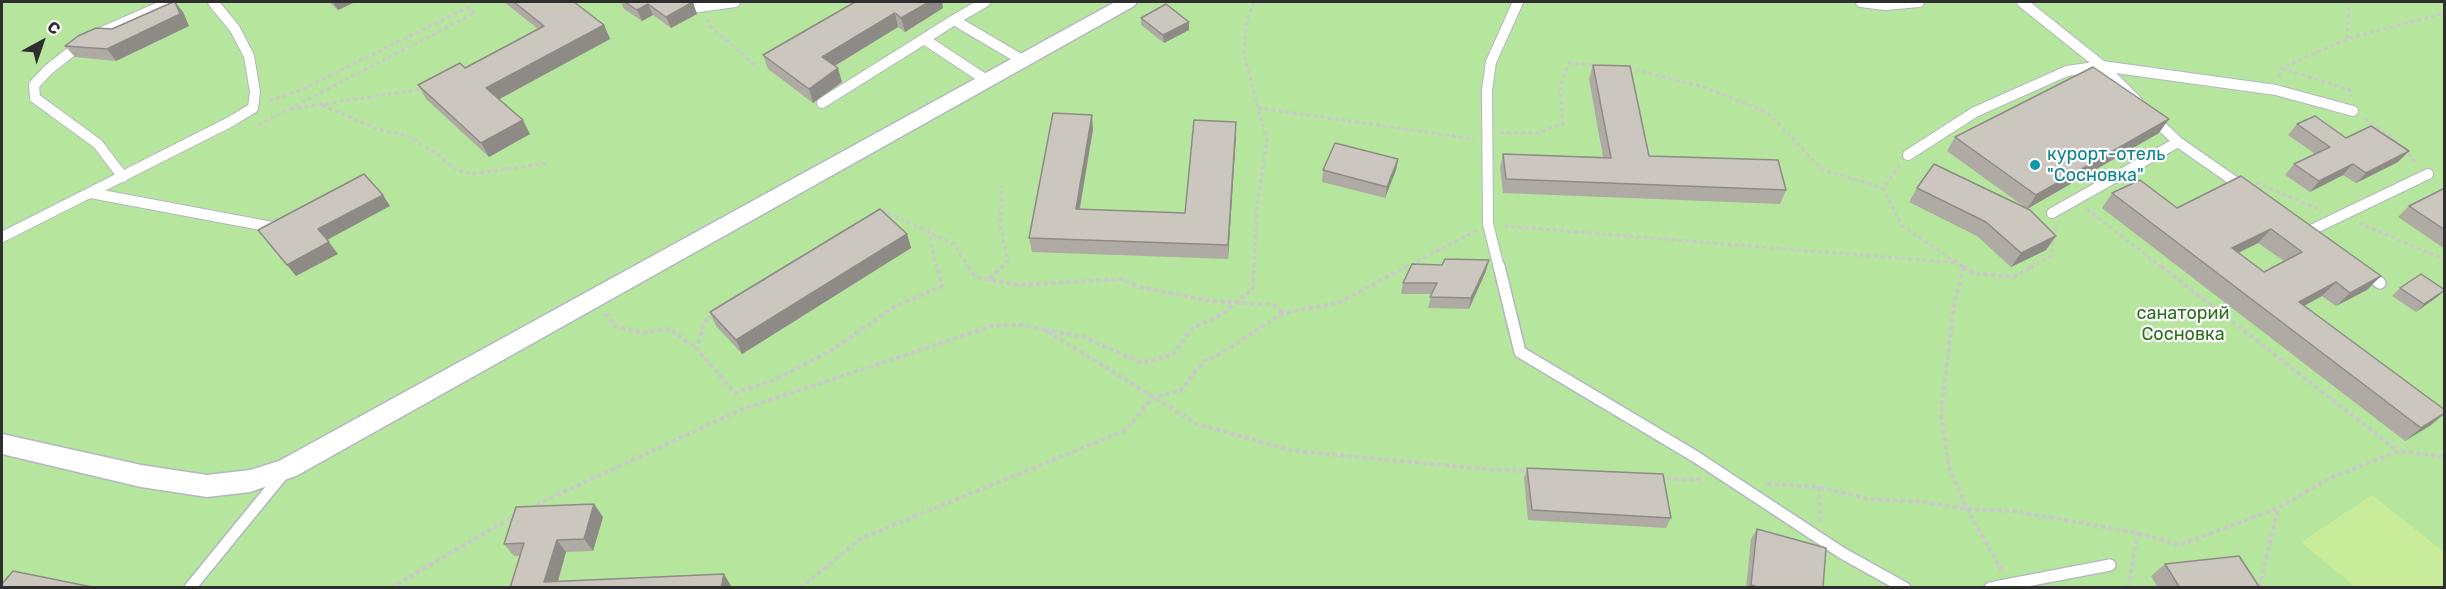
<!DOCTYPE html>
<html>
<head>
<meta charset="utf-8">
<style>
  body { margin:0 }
  #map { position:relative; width:2446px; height:589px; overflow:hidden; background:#efe9e1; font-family:Rubik,sans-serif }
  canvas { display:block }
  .frame { position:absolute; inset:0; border:3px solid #2e2e2e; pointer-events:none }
  .north { position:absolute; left:12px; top:12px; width:60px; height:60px; -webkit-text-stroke:4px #fff; paint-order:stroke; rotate:40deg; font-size:16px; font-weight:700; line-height:24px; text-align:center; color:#2e2e2e }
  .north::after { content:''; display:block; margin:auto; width:21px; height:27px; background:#2e2e2e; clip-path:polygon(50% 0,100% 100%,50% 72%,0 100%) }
</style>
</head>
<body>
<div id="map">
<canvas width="2446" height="589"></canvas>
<div class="frame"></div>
<div class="north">С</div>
</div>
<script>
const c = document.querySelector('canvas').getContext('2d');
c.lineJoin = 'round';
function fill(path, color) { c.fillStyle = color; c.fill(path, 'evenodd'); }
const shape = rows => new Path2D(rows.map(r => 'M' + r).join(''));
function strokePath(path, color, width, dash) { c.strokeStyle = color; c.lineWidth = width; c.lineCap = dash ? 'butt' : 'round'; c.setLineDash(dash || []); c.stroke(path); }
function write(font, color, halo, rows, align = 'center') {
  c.font = font + ' Rubik,sans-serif'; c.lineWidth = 4.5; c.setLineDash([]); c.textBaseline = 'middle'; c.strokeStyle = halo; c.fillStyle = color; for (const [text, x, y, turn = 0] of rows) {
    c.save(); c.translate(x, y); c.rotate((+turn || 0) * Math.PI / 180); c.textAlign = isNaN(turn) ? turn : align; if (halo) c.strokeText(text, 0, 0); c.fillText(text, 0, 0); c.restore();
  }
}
fill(shape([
  [2,2,2444,2,2444,587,2,587]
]), '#b6e59e');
fill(shape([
  [2372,495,2444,552,2444,584,2440,588,2355,587,2301,542]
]), '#c9ec9a');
const serviceFar1 = shape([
  [691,2,698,7,735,2],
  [1861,2,1885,5,1919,2],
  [2022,2,2102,66,2137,101],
  [954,20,985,2],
  [95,35,171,2],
  [82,43,48,70,34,85,35,98,98,144,123,177],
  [986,80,924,39,954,20,1022,60],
  [822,103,924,39],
  [2178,142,2244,188],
  [1908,155,1975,112,2067,71,2102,66,2276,90,2353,111],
  [91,193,272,227,278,224],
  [2052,213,2178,142,2154,119],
  [2307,232,2428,174],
  [2,237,230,122,253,108,255,92,249,56,235,29,213,2],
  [1499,268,1488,224,1487,90,1491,62,1518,2]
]);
const service = shape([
  [1499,266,1520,352,1696,457,1842,553,1905,588],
  [2365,273,2380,283],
  [190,588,283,474],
  [1990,588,2110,565]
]);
const minor = shape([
  [1115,2,1137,2,1134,6,296,476,250,492,207,497,141,487,2,454,2,434,141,465,207,475,250,470,279,461,1115,2]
]);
strokePath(serviceFar1, '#b4b7c1', 12);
strokePath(service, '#b4b7c1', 14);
strokePath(minor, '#b4b7c1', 3);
strokePath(shape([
  [1254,2,1247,20,1244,55,1267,141,1257,206,1254,268],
  [707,19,711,27,758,68],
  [2347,39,2349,2],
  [1628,68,1704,87,1767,112,1823,170,1883,188],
  [2281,68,2350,90,2351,97],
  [2279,77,2281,68,2347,39,2444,13],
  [322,105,378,129,408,136,438,155,456,170,471,174,547,163],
  [1258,108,1474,139],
  [291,109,423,89],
  [2365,119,2392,137,2418,164],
  [258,125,475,13,468,7,303,89,267,102],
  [1500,133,1537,133,1563,124,1560,86,1569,63,1596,65],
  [1900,165,1883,188,1902,226,1965,268],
  [2256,183,2321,210],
  [2087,209,2163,268],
  [870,216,880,209,954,244,969,268],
  [2359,223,2444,259],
  [1504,226,1959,263],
  [928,230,937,268],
  [1001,268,1008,261,1000,224,1002,186],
  [1405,268,1477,230],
  [2030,268,2051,256,2056,225]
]), '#c9c9c9', 3, [4, 3]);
strokePath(shape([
  [968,266,975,277,1018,285,1123,279,1139,287,1211,301,1274,305,1283,313],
  [1963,266,1973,273,2014,277,2033,266],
  [2161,266,2398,451],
  [1964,267,1954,305,1941,414,1949,467,1967,509,2002,571],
  [990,279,1003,266],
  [605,313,615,326,642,333,670,329,697,349],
  [714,315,704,322,697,349,735,393,772,381,832,350,894,307,942,286,937,266],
  [1045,330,1084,337,1142,363,1174,354,1191,329,1222,314,1253,289,1254,266],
  [1659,478,1702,480],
  [1767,484,1819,487,1868,499,1926,502,1967,509,2014,511,2138,533,2179,545,2278,508,2328,479,2399,451,2444,457],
  [1819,487,1820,521],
  [529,508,740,410,992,326,1022,325,1045,330,1197,424,1294,451,1497,470,1531,471],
  [390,588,515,516],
  [800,588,862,538,1126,430,1153,397,1180,391,1204,361,1217,356,1283,313,1338,303,1408,266],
  [2128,588,2138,533],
  [2259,588,2278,509]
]), '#c9c9c9', 4, [4.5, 3]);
strokePath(serviceFar1, '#fff', 10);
strokePath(service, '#fff', 11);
fill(minor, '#fff');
fill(shape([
  [329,2,355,2,338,10],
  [504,2,574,2,604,25,610,39,499,99,530,134,489,157,426,99,418,85,465,68,538,29],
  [621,2,691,2,697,14,671,28,653,15,642,21,624,9],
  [855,2,942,2,943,8,905,32,898,27,835,66,842,82,813,103,768,69,763,55],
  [183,12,189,26,116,61,75,57,65,46,112,29],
  [1141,18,1189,22,1189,30,1164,43,1141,25],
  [1593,65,1649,156,1786,190,1780,204,1503,193,1500,168,1503,154,1603,157,1589,79],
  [2297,124,2346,138,2398,162,2356,183,2343,175,2310,192,2285,175,2294,164,2315,154,2288,135],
  [1093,129,1080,209,1185,213,1236,136,1228,259,1032,252,1029,238],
  [2159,133,2027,209,2046,250,2011,267,1977,236,1909,202,1917,188,2026,208,1947,151,1955,137],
  [1398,159,1396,170,1385,198,1322,182,1323,170],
  [2241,176,2367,290,2336,306,2322,296,2304,305,2431,425,2405,441,2102,208,2112,193,2177,208],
  [2258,243,2284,261,2264,272,2238,253],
  [2445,188,2445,249,2398,217,2409,206],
  [907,234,911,248,742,354,716,326,710,312],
  [1486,271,1469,309,1428,308,1432,294,1401,294,1403,283],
  [2400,288,2445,290,2437,297,2416,312,2392,296],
  [1527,468,1671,518,1666,528,1528,520,1524,478],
  [594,504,603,517,593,551,566,552,558,581,724,574,731,586,731,588,510,588,520,556,514,556,504,544],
  [1757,529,1823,588,1746,588,1751,539],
  [2165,564,2260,588,2158,588,2151,576]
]), '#afaba4');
fill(shape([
  [175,2,183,12,189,26,116,61,107,49],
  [333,2,355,2,338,10],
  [693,2,697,14,671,28,666,17],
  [929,2,942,2,943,8,905,32,901,18],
  [648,4,653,15,642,21,637,10],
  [895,13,898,27,826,71,822,57],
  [1189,22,1189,30,1164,43,1163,35],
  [604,25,610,39,494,102,486,88],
  [838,68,842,82,813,103,809,89],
  [1092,115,1093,129,1077,223,1076,209],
  [2169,119,2159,133,2027,209,2036,195],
  [523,120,530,134,489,157,481,143],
  [1236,122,1236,136,1228,259,1228,245],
  [2409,151,2398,162,2356,183,2366,173],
  [1398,159,1396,170,1385,198,1387,187],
  [2353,164,2343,175,2310,192,2319,181],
  [383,195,390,206,327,240,318,229],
  [2271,229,2258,243,2220,262,2232,248],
  [907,234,911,248,742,354,736,340],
  [2056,236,2046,250,2011,267,2021,253],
  [329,242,338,254,296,276,287,265],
  [1489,260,1486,271,1469,309,1471,298],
  [2381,276,2367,290,2336,306,2350,293],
  [2336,282,2322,296,2286,316,2299,302],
  [2445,290,2437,297,2416,312,2424,304],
  [2445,413,2431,425,2405,441,2421,428],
  [594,504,603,517,593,551,584,539],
  [557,540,566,552,556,588,544,582],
  [724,574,731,586,731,588,721,588]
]), '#8e8b86');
const building = shape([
  [173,2,175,2,180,14,107,49,65,46,78,36,96,28,112,29,173,2],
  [514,2,574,2,604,25,486,88,523,120,481,143,418,85,460,63,465,68,544,26,514,2],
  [625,2,693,2,666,17,648,4,637,10,625,2],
  [855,2,929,2,901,18,895,13,822,57,838,68,809,89,763,55,855,2],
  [1166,4,1189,22,1163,35,1141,18,1166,4],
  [1593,65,1630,66,1649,156,1778,160,1786,190,1506,179,1503,154,1611,158,1593,65],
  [2093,67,2169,119,2036,195,1955,137,2093,67],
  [1053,113,1092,115,1076,209,1185,213,1194,120,1236,122,1228,245,1029,238,1053,113],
  [2315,116,2346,138,2371,126,2409,151,2366,173,2353,164,2319,181,2294,164,2330,147,2297,124,2315,116],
  [1335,143,1398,159,1387,187,1323,170,1335,143],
  [1934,164,2030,210,2056,236,2021,253,1986,222,1917,188,1934,164],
  [364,174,383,195,318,229,329,242,287,265,258,230,364,174],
  [2241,176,2381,276,2350,293,2336,282,2299,302,2445,410,2445,413,2421,428,2112,193,2140,180,2177,208,2241,176],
  [2271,229,2302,252,2264,272,2232,248,2271,229],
  [2445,188,2445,230,2409,206,2445,188],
  [880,209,907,234,736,340,710,312,880,209],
  [1445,259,1489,260,1471,298,1430,297,1437,283,1403,283,1412,264,1442,265,1445,259],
  [2421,274,2445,290,2424,304,2400,288,2421,274],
  [1527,468,1663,474,1671,518,1532,510,1527,468],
  [594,504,584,539,557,540,544,582,724,574,721,588,510,588,524,543,504,544,516,507,594,504],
  [1757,529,1826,548,1823,588,1761,588,1751,585,1757,529],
  [2239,556,2260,588,2180,588,2165,564,2239,556],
  [13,571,97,588,2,588,2,584,13,571]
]);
fill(building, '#cbc7bf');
strokePath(building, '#8e8b86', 1.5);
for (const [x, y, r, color] of [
  [2035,165,6,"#0f9aa8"]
]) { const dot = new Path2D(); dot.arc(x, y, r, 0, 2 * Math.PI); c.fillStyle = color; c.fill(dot); strokePath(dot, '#fff', 2); }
write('18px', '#0d838f', '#fff', [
  ["курорт-отель",2047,155],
  ["\"Сосновка\"",2047,176]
], 'left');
write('18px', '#2c6e1b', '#fff', [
  ["санаторий",2183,314],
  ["Сосновка",2183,335]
]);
</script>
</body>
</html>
